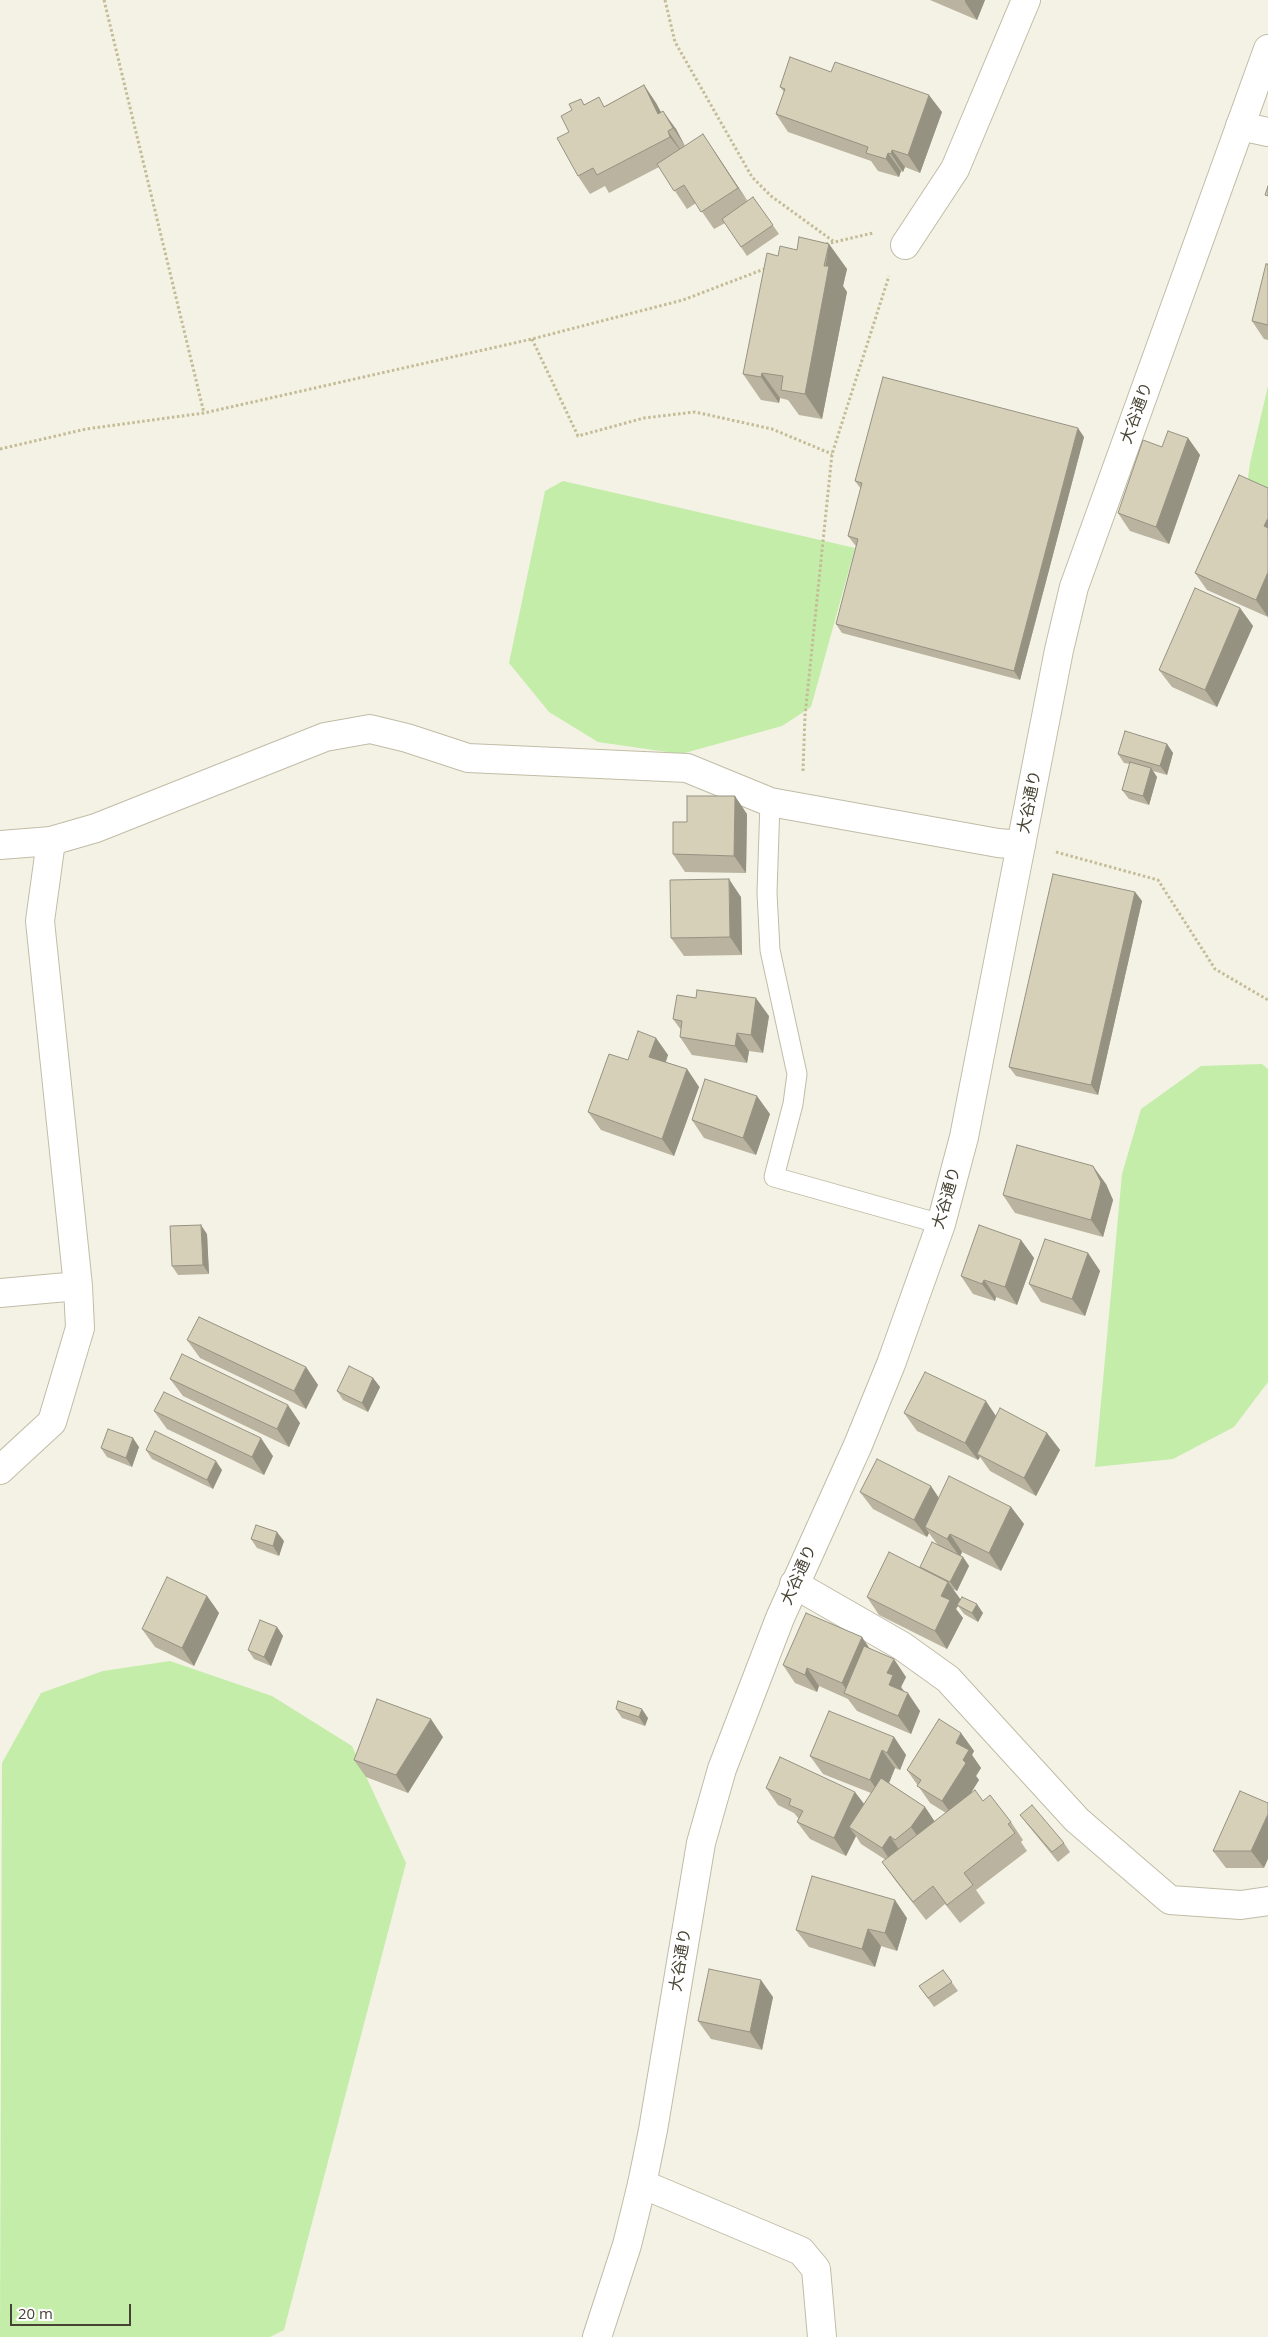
<!DOCTYPE html>
<html>
<head>
<meta charset="utf-8">
<style>
  body { margin:0 }
  #map { position:relative; width:1268px; height:2337px; overflow:hidden; background:#f4f2e5; font-family:"Open Sans",sans-serif }
  canvas { display:block }
  .scale { position:absolute; left:10px; top:2304px; width:121px; height:22px; box-sizing:border-box; border:2px solid #474334; border-top:0; padding-left:6px; font-size:15px; line-height:18px; white-space:nowrap; color:#474334; -webkit-text-stroke:4px #fff; paint-order:stroke }
</style>
</head>
<body>
<div id="map">
<canvas width="1268" height="2337"></canvas>
<div class="scale">20 m</div>
</div>
<script>
const c = document.querySelector('canvas').getContext('2d');
c.lineJoin = 'round';
function fill(path, color) { c.fillStyle = color; c.fill(path, 'evenodd'); }
const shape = rows => new Path2D(rows.map(r => 'M' + r).join(''));
function strokePath(path, color, width, dash) { c.strokeStyle = color; c.lineWidth = width; c.lineCap = dash ? 'butt' : 'round'; c.setLineDash(dash || []); c.stroke(path); }
function write(font, color, halo, rows, align = 'center') {
  c.font = font + ' "Open Sans","Noto Sans JP",sans-serif'; c.lineWidth = 5; c.setLineDash([]); c.textBaseline = 'middle'; c.strokeStyle = halo; c.fillStyle = color; for (const [text, x, y, turn = 0] of rows) {
    c.save(); c.translate(x, y); c.rotate((+turn || 0) * Math.PI / 180); c.textAlign = isNaN(turn) ? turn : align; if (halo) c.strokeText(text, 0, 0); c.fillText(text, 0, 0); c.restore();
  }
}
fill(shape([
  [1268,386,1268,570,1241,530,1250,463],
  [563,481,855,548,811,707,782,726,681,754,598,742,549,712,509,663,545,491],
  [1262,1064,1268,1069,1268,1382,1234,1427,1173,1459,1095,1467,1122,1174,1141,1109,1201,1066],
  [170,1661,272,1696,352,1746,406,1863,284,2330,270,2337,0,2337,2,1763,41,1693,103,1671]
]), '#c3eda9');
const service = shape([
  [770,802,767,893,770,950,797,1074,793,1104,774,1177,941,1224]
]);
const minor = shape([
  [1240,126,1268,132],
  [905,245,955,169,1026,0],
  [0,845,51,841,96,828,325,737,370,729,407,738,468,758,687,768,770,802,998,843,1021,845],
  [0,1293,78,1286],
  [0,1470,52,1422,80,1328,78,1286,40,921,51,841],
  [794,1584,902,1646,948,1679,1077,1820,1170,1900,1241,1905,1268,1901],
  [642,2184,801,2251,816,2269,822,2337]
]);
const tertiary = shape([
  [597,2337,627,2245,642,2184,653,2130,701,1843,722,1769,780,1618,858,1445,891,1364,941,1224,964,1137,1059,650,1074,587,1268,49]
]);
strokePath(service, '#c1bca6', 21);
strokePath(minor, '#c1bca6', 30);
strokePath(tertiary, '#c1bca6', 30);
strokePath(shape([
  [104,0,204,413],
  [665,0,675,42,752,177,771,196,833,241],
  [826,244,873,233],
  [532,339,578,436,644,418,695,412,772,429,832,454],
  [0,449,86,429,204,413,532,339,683,300,767,268],
  [803,771,805,716,832,454,889,276],
  [1056,852,1158,880,1215,969,1268,1000]
]), '#c4bc96', 3, [2.5, 2.5]);
strokePath(service, '#fff', 19);
strokePath(minor, '#fff', 28);
strokePath(tertiary, '#fff', 28);
fill(shape([
  [930,0,985,0,977,20],
  [644,85,656,103,661,112,676,129,685,146,715,152,747,201,753,197,779,234,747,256,725,223,714,229,696,203,687,209,659,167,609,193,605,186,590,194,578,176,569,132,572,110,585,104,605,106],
  [780,87,942,112,920,173,905,167,903,172,901,171,899,177,878,171,871,161,788,132,776,114,784,92],
  [829,244,847,269,843,286,847,292,822,419,799,415,788,400,780,398,779,403,761,400,743,374,797,250],
  [1268,264,1268,340,1264,339,1252,321],
  [1084,437,1020,680,842,633,836,624,856,546,855,545,848,536,861,489,855,481],
  [1188,438,1200,455,1169,544,1130,531,1118,513,1162,447],
  [1239,475,1268,617,1207,590,1195,573],
  [1240,608,1253,626,1217,707,1172,687,1159,670],
  [1167,744,1173,753,1167,775,1153,771,1157,777,1149,805,1129,799,1122,790,1130,764,1124,763,1118,754],
  [747,814,746,873,685,872,673,854,687,822],
  [1135,892,1142,901,1098,1095,1016,1076,1009,1067],
  [741,897,742,955,684,956,671,938],
  [696,998,769,1016,763,1053,749,1051,747,1063,692,1055,680,1037,681,1030,673,1019],
  [656,1038,668,1055,666,1062,687,1069,699,1087,674,1156,601,1130,588,1112,628,1060],
  [770,1114,756,1155,704,1138,692,1120],
  [1106,1184,1113,1200,1103,1237,1015,1213,1003,1195],
  [207,1234,209,1274,178,1275,172,1266],
  [1021,1240,1034,1258,1017,1305,996,1297,995,1301,973,1294,961,1276],
  [1088,1253,1100,1271,1085,1316,1041,1302,1029,1284],
  [187,1340,306,1367,318,1385,306,1409,200,1358],
  [373,1378,380,1387,368,1412,343,1400,337,1391],
  [170,1379,300,1423,289,1447,183,1396],
  [154,1411,273,1456,264,1475,167,1429],
  [904,1413,996,1416,1047,1433,1060,1450,1036,1496,990,1471,980,1457,978,1460,917,1431],
  [139,1447,132,1467,107,1457,101,1448],
  [146,1450,222,1470,213,1489,152,1459],
  [860,1492,939,1498,1011,1507,1024,1524,1001,1571,962,1552,960,1556,963,1557,969,1566,957,1591,953,1589,960,1600,983,1613,978,1622,964,1614,958,1606,956,1609,963,1618,947,1649,879,1615,867,1597,921,1568,937,1544,929,1533,927,1537,873,1509],
  [251,1539,284,1541,279,1556,257,1548],
  [207,1596,219,1613,194,1666,155,1647,142,1629],
  [277,1627,283,1636,271,1666,254,1659,248,1650],
  [870,1648,906,1677,901,1687,920,1711,911,1734,857,1711,848,1699,819,1686,817,1692,795,1683,783,1665],
  [616,1709,648,1718,645,1726,622,1718],
  [961,1733,974,1751,972,1755,981,1768,976,1776,979,1780,970,1794,983,1801,1011,1822,1023,1840,1021,1842,1027,1851,976,1890,985,1903,960,1923,945,1904,926,1920,895,1880,882,1862,886,1860,861,1844,856,1836,846,1856,810,1839,797,1822,799,1819,794,1813,778,1805,766,1788,864,1804,871,1793,823,1774,810,1756,894,1737,906,1755,900,1770,895,1768,889,1783,925,1807,935,1822,946,1813,930,1803,907,1770],
  [443,1737,408,1793,366,1777,354,1760],
  [1240,1791,1264,1868,1226,1868,1213,1851],
  [1020,1815,1064,1843,1070,1852,1058,1862,1027,1824],
  [907,1918,897,1951,881,1946,875,1967,809,1947,796,1930],
  [943,1970,958,1991,934,2007,919,1986],
  [773,1997,762,2050,711,2039,698,2021]
]), '#b9b39f');
fill(shape([
  [965,0,985,0,977,20,965,2],
  [644,85,656,103,671,131,658,114],
  [929,95,942,112,920,173,908,155],
  [663,111,676,129,685,146,673,128],
  [668,131,680,149,683,154,670,137],
  [703,134,751,206,738,188],
  [892,150,905,167,903,172,891,154],
  [888,153,901,171,899,177,886,159],
  [829,244,847,269,843,286,847,292,822,419,805,394],
  [762,373,780,398,779,403,761,377],
  [1078,428,1084,437,1020,680,1014,671],
  [1188,438,1200,455,1169,544,1156,527],
  [1268,518,1268,532,1264,526],
  [1268,572,1268,617,1256,600],
  [1240,608,1253,626,1217,707,1205,690],
  [1167,744,1173,753,1167,775,1160,766],
  [1151,768,1157,777,1149,805,1143,796],
  [735,796,747,814,746,873,734,856],
  [729,879,741,897,742,955,730,937],
  [1135,892,1142,901,1098,1095,1091,1085],
  [756,998,769,1016,763,1053,751,1035],
  [737,1033,749,1051,747,1063,735,1046],
  [656,1038,668,1055,661,1074,649,1057],
  [687,1069,699,1087,674,1156,662,1139],
  [757,1096,770,1114,756,1155,743,1138],
  [1093,1166,1106,1184,1113,1200,1103,1237,1091,1220],
  [201,1225,207,1234,209,1274,203,1265],
  [1021,1240,1034,1258,1017,1305,1005,1287],
  [1088,1253,1100,1271,1085,1316,1072,1299],
  [984,1280,996,1297,995,1301,982,1284],
  [306,1367,318,1385,306,1409,294,1391],
  [373,1378,380,1387,368,1412,362,1403],
  [986,1401,998,1419,977,1454,980,1457,978,1460,965,1443],
  [288,1405,300,1423,289,1447,277,1429],
  [1047,1433,1060,1450,1036,1496,1024,1478],
  [133,1438,139,1447,132,1467,126,1458],
  [261,1438,273,1456,264,1475,252,1457],
  [216,1461,222,1470,213,1489,207,1480],
  [931,1486,943,1504,925,1527,929,1533,927,1537,914,1520],
  [1011,1507,1024,1524,1001,1571,989,1553],
  [277,1532,284,1541,279,1556,273,1546],
  [950,1534,962,1552,960,1557,947,1539],
  [963,1557,969,1566,957,1591,950,1582],
  [948,1582,961,1600,956,1609,963,1618,947,1649,935,1631,941,1596],
  [207,1596,219,1613,194,1666,182,1648],
  [977,1604,983,1613,978,1622,972,1613],
  [277,1627,283,1636,271,1666,264,1657],
  [862,1637,874,1655,850,1695,842,1683],
  [894,1659,906,1677,901,1687,905,1693,889,1685,887,1673],
  [807,1668,819,1686,817,1692,805,1675],
  [908,1693,920,1711,911,1734,898,1716],
  [642,1709,648,1718,645,1726,639,1717],
  [431,1719,443,1737,408,1793,396,1775],
  [961,1733,974,1751,972,1755,981,1768,976,1776,979,1780,955,1819,942,1801,963,1760,956,1743],
  [894,1737,906,1755,900,1770,887,1753],
  [882,1750,895,1768,883,1798,870,1780],
  [855,1792,868,1809,849,1827,856,1836,846,1856,834,1838],
  [925,1807,937,1825,924,1845,911,1827],
  [1268,1814,1268,1859,1264,1868,1251,1851],
  [890,1836,902,1854,894,1866,882,1848],
  [895,1900,907,1918,897,1951,885,1933],
  [868,1929,881,1946,875,1967,862,1949],
  [761,1980,773,1997,762,2050,750,2032]
]), '#969282');
const building = shape([
  [790,57,831,72,835,62,929,95,908,155,892,150,891,154,888,153,886,159,866,153,868,147,776,114,785,89,780,87,790,57],
  [644,85,658,114,663,111,673,128,668,131,670,137,597,175,593,168,578,176,557,138,569,132,561,116,572,110,569,104,581,99,584,105,599,97,604,107,644,85],
  [703,134,738,188,701,212,684,185,674,191,657,164,703,134],
  [1268,186,1268,196,1265,195,1268,186],
  [753,197,773,225,741,247,722,219,753,197],
  [799,237,829,244,824,266,829,266,805,394,781,390,783,376,762,373,761,377,743,374,767,253,778,256,780,246,797,250,799,237],
  [1266,264,1268,264,1268,325,1252,321,1266,264],
  [883,377,1078,428,1014,671,836,624,858,539,848,536,862,483,855,481,883,377],
  [1168,431,1188,438,1156,527,1118,513,1143,440,1162,447,1168,431],
  [1239,475,1268,488,1268,518,1264,526,1268,528,1268,572,1256,600,1195,573,1239,475],
  [1195,588,1240,608,1205,690,1159,670,1195,588],
  [1125,731,1167,744,1160,766,1118,754,1125,731],
  [1130,762,1151,768,1143,796,1122,790,1130,762],
  [687,796,735,796,734,856,673,854,673,822,687,822,687,796],
  [1053,874,1135,892,1091,1085,1009,1067,1053,874],
  [729,879,730,937,671,938,670,880,729,879],
  [697,990,756,998,751,1035,737,1033,735,1046,680,1037,682,1021,673,1019,677,995,696,998,697,990],
  [638,1031,656,1038,649,1057,687,1069,662,1139,588,1112,609,1054,628,1060,638,1031],
  [705,1079,757,1096,743,1138,692,1120,705,1079],
  [1017,1145,1093,1166,1101,1182,1091,1220,1003,1195,1017,1145],
  [201,1225,203,1265,172,1266,170,1226,201,1225],
  [979,1225,1021,1240,1005,1287,984,1280,982,1284,961,1276,979,1225],
  [1045,1239,1088,1253,1072,1299,1029,1284,1045,1239],
  [199,1317,306,1367,294,1391,187,1340,199,1317],
  [182,1354,288,1405,277,1429,170,1379,182,1354],
  [349,1366,373,1378,362,1403,337,1391,349,1366],
  [925,1372,986,1401,965,1443,904,1413,925,1372],
  [164,1392,261,1438,252,1457,154,1411,164,1392],
  [1000,1408,1047,1433,1024,1478,977,1454,1000,1408],
  [108,1429,133,1438,126,1458,101,1448,108,1429],
  [155,1431,216,1461,207,1480,146,1450,155,1431],
  [877,1459,931,1486,914,1520,860,1492,877,1459],
  [949,1476,1011,1507,989,1553,950,1534,947,1539,925,1527,949,1476],
  [256,1525,277,1532,273,1546,251,1539,256,1525],
  [932,1542,963,1557,950,1582,920,1567,932,1542],
  [889,1552,948,1582,941,1596,950,1600,935,1631,867,1597,889,1552],
  [167,1577,207,1596,182,1648,142,1629,167,1577],
  [962,1597,977,1604,972,1613,957,1605,962,1597],
  [806,1613,862,1637,842,1683,807,1668,805,1675,783,1665,806,1613],
  [260,1620,277,1627,264,1657,248,1650,260,1620],
  [864,1646,894,1659,887,1673,893,1675,889,1685,908,1693,898,1716,844,1693,864,1646],
  [377,1699,431,1719,396,1775,354,1760,377,1699],
  [618,1701,642,1709,639,1717,616,1709,618,1701],
  [829,1711,894,1737,887,1753,882,1750,870,1780,810,1756,829,1711],
  [939,1719,961,1733,956,1743,969,1750,963,1760,966,1763,942,1801,917,1786,921,1780,907,1770,939,1719],
  [780,1757,855,1792,834,1838,797,1822,803,1811,789,1805,791,1799,766,1788,780,1757],
  [881,1778,925,1807,911,1827,895,1840,890,1836,882,1848,849,1827,881,1778],
  [975,1790,983,1801,990,1795,1011,1822,1008,1824,1015,1833,964,1873,973,1885,947,1905,933,1886,913,1902,882,1862,975,1790],
  [1240,1791,1268,1803,1268,1814,1251,1851,1213,1851,1240,1791],
  [1032,1805,1064,1843,1052,1852,1020,1815,1032,1805],
  [812,1876,895,1900,885,1933,868,1929,862,1949,796,1930,812,1876],
  [709,1969,761,1980,750,2032,698,2021,709,1969],
  [943,1970,952,1982,928,1998,919,1986,943,1970]
]);
fill(building, '#d7d0b9');
strokePath(building, '#969282', 1);
write('16px', '#474334', '#fff', [
  ["大谷通り",1137,413,-70],
  ["大谷通り",1030,802,-79],
  ["大谷通り",947,1198,-74],
  ["大谷通り",799,1575,-66],
  ["大谷通り",681,1960,-81]
]);
</script>
</body>
</html>
